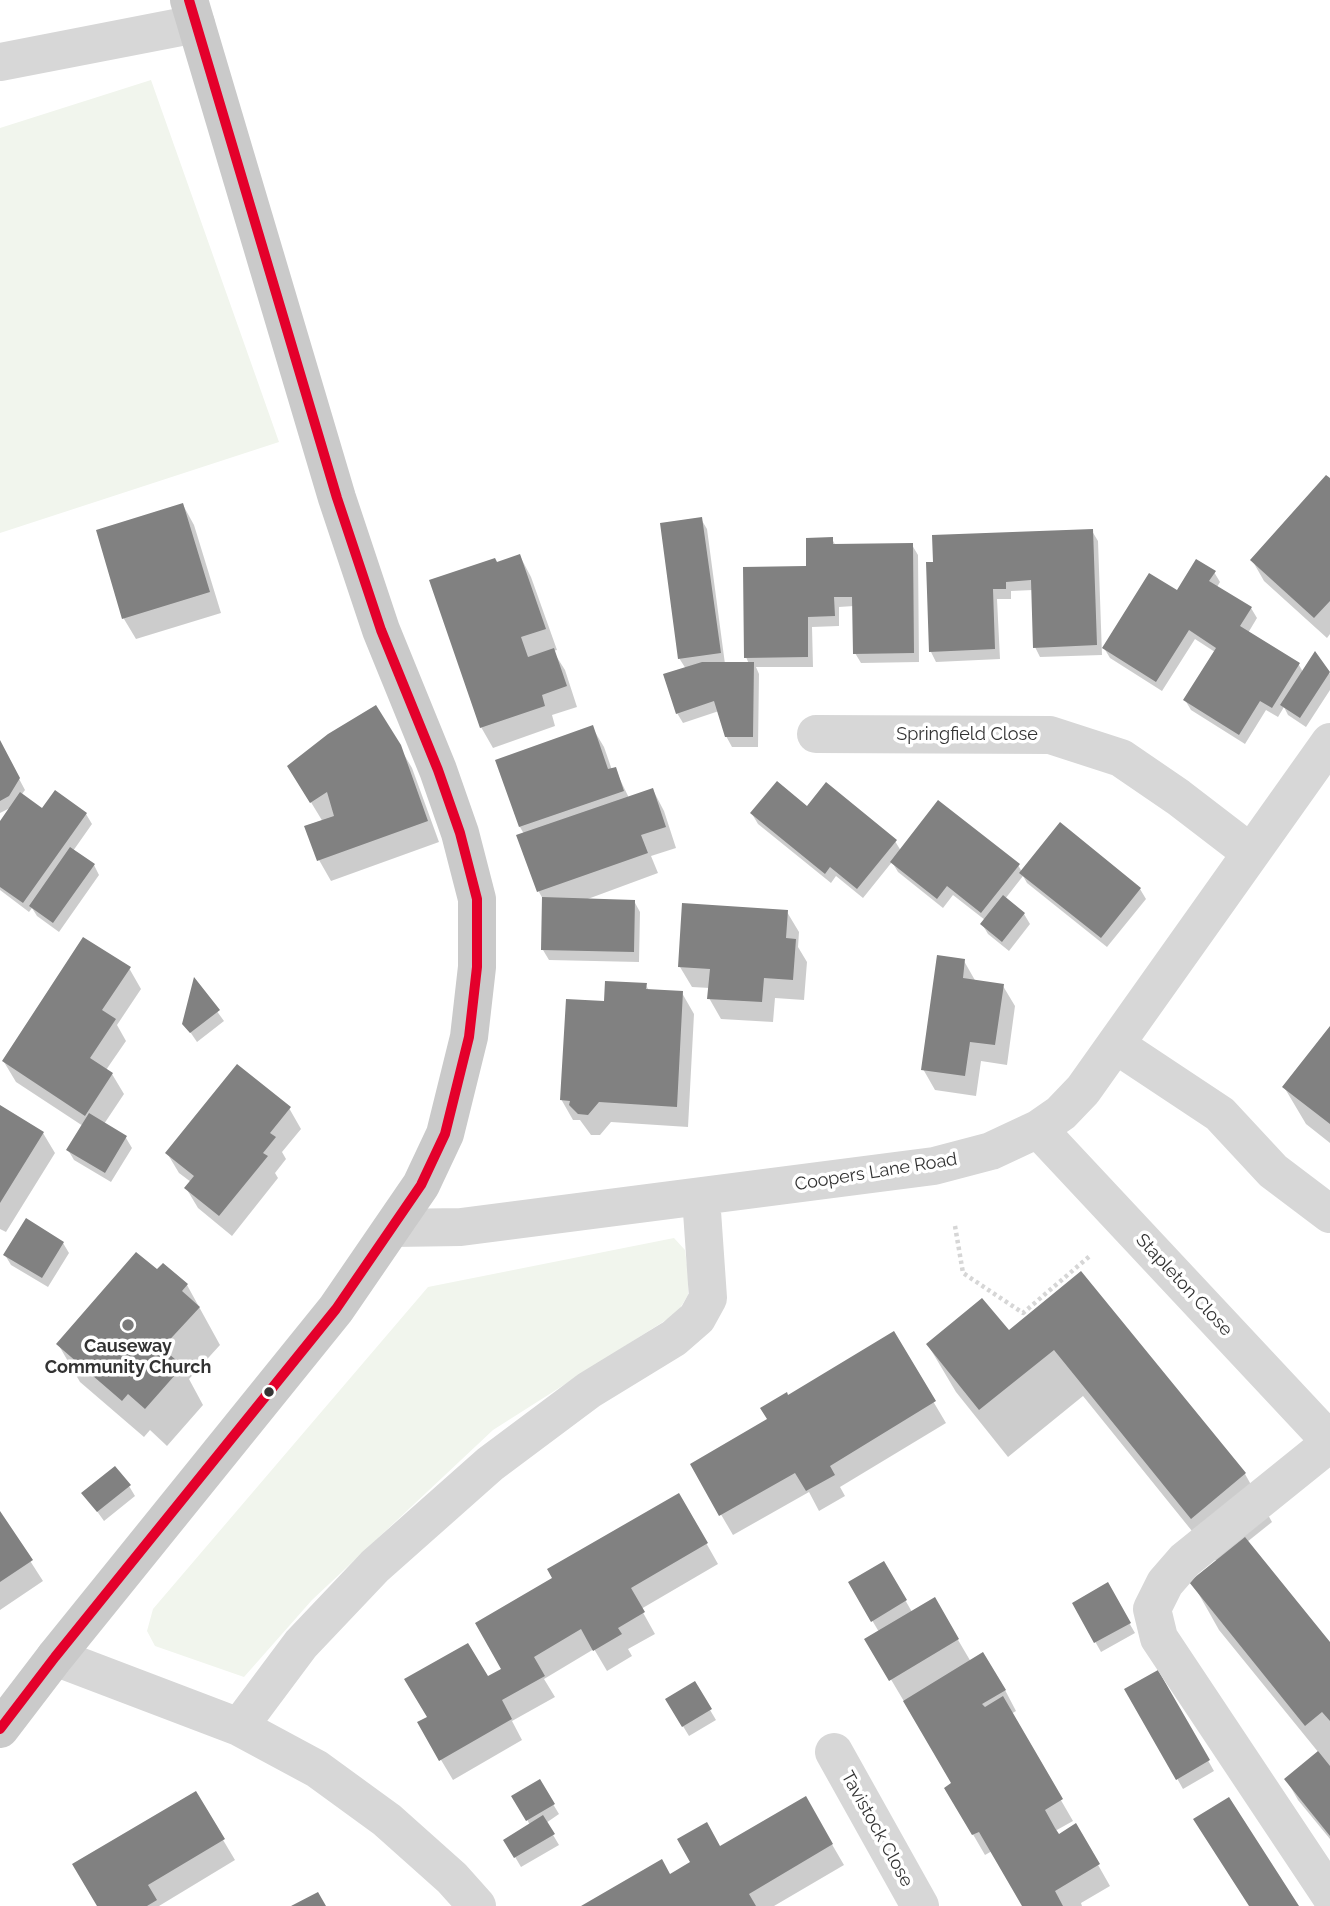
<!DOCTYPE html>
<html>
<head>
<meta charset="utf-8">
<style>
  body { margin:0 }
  canvas { display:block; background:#fff }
</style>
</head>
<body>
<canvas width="1330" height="1906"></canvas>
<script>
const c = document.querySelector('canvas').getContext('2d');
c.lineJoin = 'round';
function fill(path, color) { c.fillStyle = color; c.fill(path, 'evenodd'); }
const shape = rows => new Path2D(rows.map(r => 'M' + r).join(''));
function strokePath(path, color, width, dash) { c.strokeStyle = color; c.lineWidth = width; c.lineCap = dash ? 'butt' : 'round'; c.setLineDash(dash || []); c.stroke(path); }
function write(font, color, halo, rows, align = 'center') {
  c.font = font + ' Raleway,sans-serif'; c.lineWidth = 7; c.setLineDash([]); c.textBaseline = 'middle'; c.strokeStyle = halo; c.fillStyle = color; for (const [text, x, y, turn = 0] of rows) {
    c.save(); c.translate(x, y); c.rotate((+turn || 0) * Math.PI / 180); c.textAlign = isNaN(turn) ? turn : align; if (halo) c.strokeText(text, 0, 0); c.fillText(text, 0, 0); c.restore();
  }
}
fill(shape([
  [151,80,279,442,0,533,0,128],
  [674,1238,685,1250,688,1273,688,1295,677,1313,493,1430,312,1600,244,1677,155,1646,147,1631,153,1609,428,1287]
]), '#f1f5ed');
fill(shape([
  [1330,480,1330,634,1327,638,1264,581,1252,560],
  [183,505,194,525,221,613,136,639,124,619,98,531],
  [701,519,707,529,725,664,749,664,746,657,808,567,832,539,836,546,912,545,918,555,919,662,861,663,855,653,854,606,839,607,839,626,812,627,813,667,756,667,759,674,758,747,732,747,726,736,719,711,683,723,677,713,686,669,679,658],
  [1092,531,1098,541,1102,655,1040,657,1035,647,1033,590,1011,591,1011,599,997,599,1000,659,936,662,931,652,928,564],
  [520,556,531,577,557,650,553,651,565,670,577,707,552,715,555,726,493,748,481,727,497,564],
  [1214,572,1220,582,1217,587,1251,608,1257,618,1248,633,1299,665,1303,672,1315,654,1330,674,1330,690,1306,727,1288,715,1284,707,1278,717,1266,710,1245,744,1191,710,1185,700,1215,652,1195,639,1162,691,1110,658,1104,648,1178,592],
  [592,727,604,747,612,770,615,769,629,798,653,790,664,811,676,848,651,856,658,873,585,900,634,901,640,912,639,962,549,960,543,950,544,901,539,892,518,836,524,834,520,827,498,761],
  [0,743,25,790,22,794,43,811,86,814,92,824,73,851,94,865,99,875,59,932,37,916,32,908,29,912,0,890,0,824,12,807,0,813],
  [399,746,412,768,439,842,331,881,319,860,323,822,289,766],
  [808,808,895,841,901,851,1018,865,1022,872,1060,825,1140,889,1146,899,1107,947,1027,883,1023,876,1005,899,1024,914,1030,924,1009,951,988,934,982,924,985,920,953,895,943,908,898,872,892,862,863,898,836,876,831,883,758,824,752,814],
  [787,912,799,932,798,947,807,962,804,1000,775,998,773,1022,721,1019,709,998,710,988,692,987,680,967],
  [964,961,976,982,1003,986,1015,1006,1007,1065,981,1061,976,1096,935,1090,923,1069],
  [129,968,141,989,117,1025,126,1041,106,1070,112,1074,124,1094,104,1124,126,1138,132,1148,111,1182,74,1160,68,1150,83,1126,16,1082,4,1062],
  [195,981,224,1021,197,1042,184,1023],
  [646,985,649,991,682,993,694,1014,688,1127,611,1122,600,1135,591,1135,580,1120,573,1120,561,1099,605,1003],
  [1330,1029,1330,1143,1306,1124,1284,1087],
  [0,1107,43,1133,55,1153,6,1232,0,1229],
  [289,1108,301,1129,282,1152,286,1159,275,1173,278,1178,232,1236,198,1208,186,1188,191,1182,179,1173,167,1153],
  [63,1243,69,1253,48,1287,11,1265,5,1255],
  [157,1271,187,1285,220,1345,189,1379,203,1405,167,1446,150,1430,144,1437,80,1382,58,1344],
  [1081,1273,1245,1474,1272,1522,1247,1542,1330,1645,1330,1839,1298,1800,1286,1779,1319,1753,1219,1630,1192,1582,1217,1562,1083,1396,1008,1457,956,1392,928,1345,1008,1333],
  [893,1334,946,1423,840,1487,845,1496,819,1511,809,1492,733,1535,692,1465,769,1420,788,1397],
  [129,1486,135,1496,104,1521,84,1493],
  [679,1495,718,1564,641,1609,655,1634,628,1649,632,1656,607,1671,594,1649,544,1679,555,1697,512,1721,522,1740,453,1780,419,1723,504,1669,554,1579],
  [0,1514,43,1581,0,1610],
  [884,1563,912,1612,934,1599,971,1662,1005,1690,1016,1711,1011,1714,1073,1821,1055,1831,1058,1836,1076,1826,1110,1886,1081,1903,1082,1906,1024,1906,992,1851,985,1855,946,1788,953,1784,867,1639,879,1632,850,1583],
  [1107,1585,1135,1633,1101,1652,1074,1604],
  [1158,1672,1214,1771,1183,1789,1127,1690],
  [694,1683,716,1720,689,1736,667,1700],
  [539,1781,559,1814,546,1823,559,1845,521,1867,505,1840,530,1825,514,1796],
  [195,1793,235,1860,159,1906,98,1906],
  [805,1798,844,1865,774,1906,585,1906,670,1876]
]), '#0003');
fill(shape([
  [1326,475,1330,478,1330,601,1314,618,1250,560],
  [183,503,210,592,122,619,96,530],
  [702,517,721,653,678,659,660,523],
  [1093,529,1097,645,1033,648,1031,580,1006,582,1006,589,993,589,995,649,929,652,926,562,933,562,932,535],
  [833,537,833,544,913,543,914,653,853,654,852,597,834,597,835,616,808,617,808,657,744,658,743,567,806,566,806,538],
  [520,554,546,629,521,637,528,657,554,648,567,686,542,695,545,706,480,728,429,580,495,558,497,562],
  [1196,559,1216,571,1209,581,1252,607,1240,626,1300,663,1272,708,1260,701,1239,735,1183,700,1216,648,1189,630,1156,682,1102,648,1149,573,1177,590],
  [1315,651,1330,672,1300,718,1280,705],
  [702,662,754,662,753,737,725,737,714,701,676,714,663,674],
  [376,705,401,745,428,821,317,861,304,826,334,816,327,792,310,803,287,766,328,734],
  [593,725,608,769,616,767,624,791,519,827,495,760],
  [0,740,20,778,9,796,0,801],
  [777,781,807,806,826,782,897,840,857,889,830,867,825,874,750,813],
  [653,788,666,827,641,835,648,853,537,892,516,835],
  [55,790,87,813,23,903,0,887,0,821,20,792,42,808],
  [938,800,1020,864,981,913,947,886,937,899,890,862],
  [1060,822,1141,888,1101,938,1019,873],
  [70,847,95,864,53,923,29,906],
  [1003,895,1025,913,1002,942,980,924],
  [542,897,635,900,634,952,541,950],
  [682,903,788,910,786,938,796,939,793,980,764,978,762,1002,707,999,710,969,678,967],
  [83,937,131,967,102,1010,116,1019,90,1058,113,1073,85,1116,2,1061],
  [937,955,965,959,963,978,1004,984,995,1045,970,1042,965,1076,921,1070],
  [194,977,220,1010,190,1033,182,1024],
  [605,981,647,983,646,989,683,991,677,1107,599,1102,588,1115,578,1114,569,1105,570,1101,560,1100,566,999,604,1001],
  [1330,1026,1330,1124,1282,1087],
  [237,1064,291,1107,270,1133,276,1137,263,1153,268,1156,219,1216,184,1188,194,1176,165,1153],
  [0,1105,44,1132,0,1203],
  [89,1113,127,1136,105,1173,66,1150],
  [26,1218,64,1242,42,1278,3,1255],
  [136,1252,157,1269,163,1263,188,1284,182,1291,200,1307,162,1348,183,1366,145,1409,128,1394,122,1401,56,1344],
  [1081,1271,1246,1473,1191,1519,1054,1350,979,1410,926,1344,982,1298,1009,1330],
  [894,1331,936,1401,830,1466,835,1475,806,1491,795,1473,719,1516,690,1464,767,1419,760,1408,787,1392,788,1395],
  [115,1466,131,1485,97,1512,81,1493],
  [679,1493,708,1543,631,1588,645,1612,618,1628,622,1634,593,1651,581,1629,534,1657,545,1676,502,1700,512,1719,439,1761,417,1722,427,1717,404,1679,468,1643,488,1676,501,1669,475,1623,552,1578,547,1569],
  [0,1511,33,1560,0,1582],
  [1245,1537,1330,1642,1330,1721,1322,1712,1305,1726,1189,1582],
  [884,1561,907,1600,871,1622,848,1582],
  [1108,1582,1131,1623,1094,1643,1072,1603],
  [935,1597,959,1639,889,1681,864,1639],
  [983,1652,1006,1690,982,1704,985,1707,1003,1696,1063,1799,1045,1810,1055,1828,1059,1834,1076,1823,1100,1864,1055,1891,1063,1906,1022,1906,979,1832,972,1835,944,1788,951,1783,903,1701],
  [1158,1670,1210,1760,1176,1780,1124,1689],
  [695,1681,712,1709,682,1727,665,1699],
  [1318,1751,1330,1766,1330,1836,1284,1779],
  [540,1779,555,1804,526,1821,511,1796],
  [196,1791,225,1839,148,1885,157,1900,147,1906,97,1906,72,1864],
  [806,1796,833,1844,749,1894,756,1906,581,1906,662,1859,670,1874,690,1862,677,1839,707,1822,720,1846],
  [1229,1797,1299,1906,1249,1906,1193,1819],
  [543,1815,555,1834,514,1858,503,1840],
  [318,1892,326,1906,291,1906]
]), '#818181');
strokePath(shape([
  [955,1226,963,1273,1023,1313,1091,1255]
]), '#d6d6d6', 4.5, [3.5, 3.5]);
strokePath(shape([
  [0,62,196,24],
  [816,734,1050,735,1121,758,1178,797,1251,853],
  [1116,1045,1220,1114,1273,1171,1330,1214],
  [1038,1129,1330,1441],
  [393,1228,461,1227,934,1166,991,1151,1038,1129,1061,1113,1083,1090,1330,742],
  [1330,1443,1185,1560,1165,1583,1152,1609,1159,1638,1330,1895],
  [55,1657,239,1727,317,1769,387,1820,452,1878,477,1906],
  [239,1727,301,1644,375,1566,490,1464,589,1390,674,1338,697,1318,708,1298,701,1197],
  [834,1752,920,1906]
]), '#d7d7d7', 38);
strokePath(shape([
  [0,1729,55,1657,336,1309,421,1185,445,1134,469,1037,477,967,477,899,460,833,438,770,381,630,337,498,189,0]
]), '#cacaca', 38);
strokePath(shape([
  [0,1729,55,1657,336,1309,421,1185,445,1134,469,1037,477,967,477,899,460,833,438,770,381,630,337,498,189,0]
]), '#e4002b', 10);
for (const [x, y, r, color] of [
  [128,1325,7,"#7a7a7a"],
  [269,1392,6,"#333"]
]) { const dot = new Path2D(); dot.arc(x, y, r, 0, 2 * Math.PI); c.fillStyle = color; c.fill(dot); strokePath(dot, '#fff', 2.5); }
write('18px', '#333', '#fff', [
  ["Springfield Close",967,735],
  ["Coopers Lane Road",876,1172,-9],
  ["Stapleton Close",1184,1285,47],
  ["Tavistock Close",877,1829,61]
]);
write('bold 18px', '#333', '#fff', [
  ["Causeway",128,1347],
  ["Community Church",128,1368]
]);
</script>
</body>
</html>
